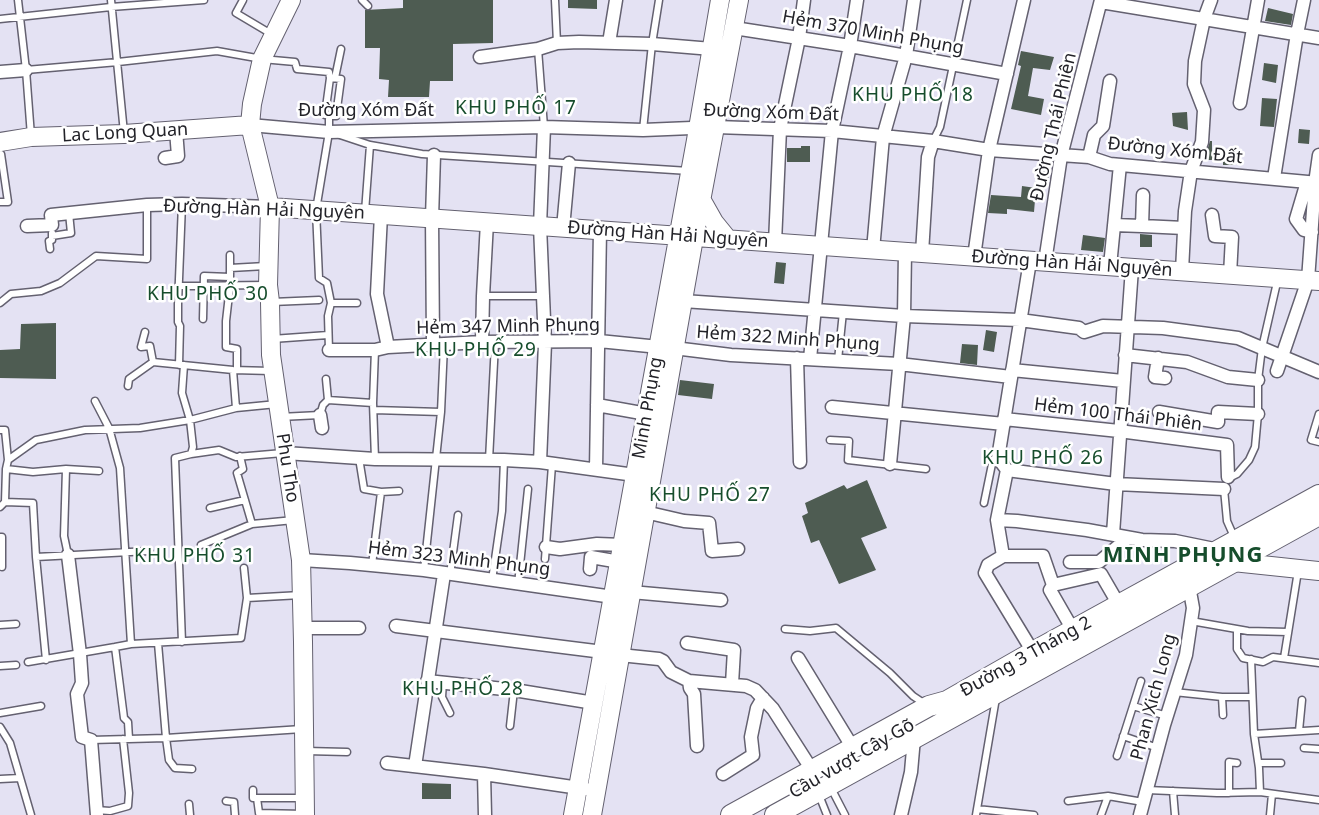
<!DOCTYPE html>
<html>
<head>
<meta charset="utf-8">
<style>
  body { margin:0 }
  canvas { display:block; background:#e4e2f3 }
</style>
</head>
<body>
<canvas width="1319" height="815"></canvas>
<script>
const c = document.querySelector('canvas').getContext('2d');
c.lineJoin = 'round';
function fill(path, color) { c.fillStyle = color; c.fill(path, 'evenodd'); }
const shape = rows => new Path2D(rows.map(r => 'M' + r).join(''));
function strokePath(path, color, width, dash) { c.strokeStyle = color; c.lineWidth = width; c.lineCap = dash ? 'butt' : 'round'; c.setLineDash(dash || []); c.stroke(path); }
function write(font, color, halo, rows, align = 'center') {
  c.font = font + ' "Noto Sans",sans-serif'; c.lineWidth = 5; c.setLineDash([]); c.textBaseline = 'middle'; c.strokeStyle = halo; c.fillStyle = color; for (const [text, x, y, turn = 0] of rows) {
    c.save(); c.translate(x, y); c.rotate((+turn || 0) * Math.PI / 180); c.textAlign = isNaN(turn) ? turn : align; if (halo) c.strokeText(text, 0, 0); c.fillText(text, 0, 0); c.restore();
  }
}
fill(shape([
  [403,0,493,0,493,43,453,44,453,81,430,81,429,97,388,97,389,80,379,79,380,48,365,48,365,10,403,8],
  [568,0,597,0,597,9,568,8],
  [1268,8,1293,14,1291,25,1265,21],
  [1021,51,1054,57,1050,70,1033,68,1028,96,1044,99,1041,115,1011,109,1021,66,1018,65],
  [1264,63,1278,65,1276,83,1262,80],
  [1262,98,1277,99,1274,127,1260,126],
  [1187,112,1188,130,1173,126,1172,113],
  [1299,129,1310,130,1309,144,1298,143],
  [1210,141,1212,141,1212,151,1234,152,1234,165,1223,165,1223,160,1204,160],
  [801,146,810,146,810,162,787,162,787,148,801,148],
  [1038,171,1049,172,1048,184,1038,183],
  [1022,186,1036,188,1034,212,1007,209,1007,214,988,213,991,195,1021,197],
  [1140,234,1152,235,1152,247,1140,247],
  [1083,235,1105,238,1103,252,1081,250],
  [776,262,786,263,784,284,774,283],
  [56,323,56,379,0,378,0,350,20,349,21,324],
  [986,330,997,332,994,352,983,350],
  [962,344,978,345,977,365,960,363],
  [680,380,714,384,712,399,678,395],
  [867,480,887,528,861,538,876,570,839,584,819,540,811,543,802,516,808,513,805,503,844,485,847,489],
  [422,783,451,784,451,799,422,799]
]), '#4e5c52');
const lane = shape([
  [18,0,26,70,31,136],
  [111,0,124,133],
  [243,0,236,13,273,35],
  [362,0,368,6],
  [555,0,557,43],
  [0,19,111,7,204,0],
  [538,49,544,127],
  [26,70,118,62,217,51,262,59,295,62,297,69,329,72,330,78],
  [330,78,341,79,336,116,325,115,330,78],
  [335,78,341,49],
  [643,130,652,44,659,0],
  [340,135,370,145,422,154,689,171],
  [933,141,940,127,967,0],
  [0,202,8,202,1,154],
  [365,212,370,145],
  [52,236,71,233,69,213],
  [50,249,49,241,52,240,52,233],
  [230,255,230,286,226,321,226,347,237,349,237,370],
  [230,268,266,266],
  [179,286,267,285],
  [483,296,543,296],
  [272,302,319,300],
  [0,303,11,294,41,291,60,283,96,256,147,259,147,205],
  [331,303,357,303],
  [203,319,204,276,230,277],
  [145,332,141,347,150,346,153,362],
  [272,339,328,335],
  [329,350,328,316,331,303,327,283,319,278,316,210,329,132,329,115],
  [375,350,373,403,375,459],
  [838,360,843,312],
  [179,365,180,326,178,322,178,304,182,204],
  [233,370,236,408],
  [128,386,129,379,153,362,233,370,271,371],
  [328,400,373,403],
  [95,401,109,428,120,468,131,644],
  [374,410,441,412],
  [1319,414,1311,440,1319,442],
  [280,417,320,415,323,405,328,400,326,379],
  [0,430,5,430,8,460],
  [830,440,849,441,848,460,926,469],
  [191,454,219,450,236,457,283,453],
  [240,456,243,469,237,473,252,524],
  [359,458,364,489,381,492,399,491],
  [489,460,495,343],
  [6,469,33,472,66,469,99,471],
  [66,469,64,536,68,555],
  [1227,479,1237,474,1249,460,1255,447,1258,414,1258,380,1262,348,1278,278],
  [1224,489,1227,521,1235,539],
  [5,502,33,503,36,557,149,551],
  [984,503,992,464,998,458],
  [0,507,5,502,6,469,8,460,36,440,85,430,140,428,190,420,236,408,277,404],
  [210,508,245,500],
  [0,537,2,537,2,567],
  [201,545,252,524,294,520],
  [36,557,46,660],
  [545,559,552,465],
  [372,565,381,492],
  [424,570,441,412,444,345],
  [450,575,458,515],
  [492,580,502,511,504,460],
  [518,584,528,489],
  [247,598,301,595],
  [1191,621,1248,631,1288,632],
  [0,625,16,624],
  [785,629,810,631,836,628,890,673,913,696,925,704],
  [1237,629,1237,649,1243,658,1263,662,1273,657,1319,663],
  [182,642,175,458,191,454,193,447,190,420,182,393,184,365],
  [158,643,166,738,302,729],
  [115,647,131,644,241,638,247,598,244,568],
  [1284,658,1298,571],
  [1251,659,1254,734,1259,768,1260,792],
  [28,662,115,647,124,718,128,722,129,739],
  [0,666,16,665],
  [443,682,442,697,450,713],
  [1174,692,1222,697,1252,697],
  [1222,697,1223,715],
  [1133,706,1167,716],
  [0,713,41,706],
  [510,726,514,690],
  [0,727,10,743,31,815],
  [1299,731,1302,700],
  [1254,734,1319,730],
  [1123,736,1158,748],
  [91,740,166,738,169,760,175,768,192,769],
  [1304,748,1319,749],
  [306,751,347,752],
  [1117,756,1141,681],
  [1259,763,1281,763],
  [0,779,20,778],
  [830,786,845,815],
  [253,790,253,798,257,798,259,813,304,814],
  [1147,790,1217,793,1260,792,1319,800],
  [1173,791,1175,815],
  [1229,793,1229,762,1237,763],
  [819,795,827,815],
  [257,798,304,798],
  [226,801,234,802,235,815],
  [1068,801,1108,796,1143,802],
  [189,804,190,815],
  [977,809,1034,815],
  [96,810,110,811,128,806,129,793,123,739],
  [976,815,996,698],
  [1101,815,1108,796],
  [1270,815,1272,794]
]);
const street = shape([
  [1101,2,1319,38],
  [734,28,850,46,1007,74],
  [609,43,616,0],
  [480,57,538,49,557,43,579,42,652,44,712,49],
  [0,72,26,70],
  [1240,103,1258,0],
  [250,125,329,132,544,127,643,130,716,127,832,131,933,141,989,150,1089,157,1110,164,1319,183],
  [1089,157,1094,135,1103,126,1110,81],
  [165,158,178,156,176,130],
  [1274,178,1297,34,1304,0],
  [1307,182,1296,219,1304,230,1312,232],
  [381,215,377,294,388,347],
  [1212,215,1215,236,1232,237,1230,275],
  [1114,225,1142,226,1143,195],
  [27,226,52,225,51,215,147,205,182,204,270,207],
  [1142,226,1184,228],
  [563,228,569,163],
  [775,243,780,129,799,38,804,0],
  [873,250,883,137,906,56,914,0],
  [922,253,928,157,933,141],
  [974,257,989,150,1024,0],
  [1030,261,998,458,1007,470,997,520,1003,556,988,565,985,573,1033,652],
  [1045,262,1061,156,1101,0],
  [1110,266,1120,165],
  [1182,271,1185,211,1191,171,1202,142,1204,110,1194,84,1195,61,1204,19,1211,0],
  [683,301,904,316,1020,320,1079,328,1084,332,1103,326,1163,328,1238,338,1319,372],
  [482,342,483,296,487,222],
  [433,344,432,218,434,155],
  [674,348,731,355,899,364,1011,377],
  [329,350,375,350,388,347,482,342,599,341,659,347],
  [1125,355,1187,362,1228,377,1258,380],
  [797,358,800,462],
  [1158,358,1155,377,1165,378],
  [810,359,832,131,850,46,857,0],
  [1012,370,1123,381],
  [1277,371,1308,280,1315,183,1319,155],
  [597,405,647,414],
  [832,407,1004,424],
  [1159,412,1218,422,1218,412,1258,414],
  [320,415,322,428],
  [1004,419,1119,431,1227,445,1228,477],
  [285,453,375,459,504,460,540,462,642,476],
  [540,462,545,343,540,226,544,127],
  [890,464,904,316,905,252],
  [596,469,600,230],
  [1007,470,1116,484,1224,489],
  [645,512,684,521,709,523,712,551,738,549],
  [997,520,1017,521,1087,530,1142,540,1175,541,1219,550],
  [1113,534,1132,268],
  [546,547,560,549,597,544,623,545],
  [68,555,80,654,82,683,77,694,82,737,91,740,97,815],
  [1003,556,1043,556,1053,585,1050,590,1073,630],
  [301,560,350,563,424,570,613,597],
  [1070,562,1099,562,1128,538],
  [590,569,591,557,620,562],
  [1053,585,1101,574,1119,605],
  [631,592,721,600],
  [396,626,603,652],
  [303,628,359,628],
  [687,643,734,650,732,684],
  [620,655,659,659,663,661,671,672,689,681],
  [798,658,853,748],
  [427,681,514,690,594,703],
  [697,746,694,694,690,688,689,681,746,686,755,690,773,709,812,770],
  [387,763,484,774,586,789],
  [415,766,444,574],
  [484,774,485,815],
  [723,774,753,755,751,737,757,708,763,698],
  [901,815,911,772,914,738],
  [1140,815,1164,725,1186,655,1193,608,1189,586]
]);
const secondary = shape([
  [291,0,262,59,252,104,250,125,270,207,268,285,270,302,271,355,301,560,303,642,305,815],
  [0,142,31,137,124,134,250,125],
  [701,199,714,222,727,238],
  [270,207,1319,281],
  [1233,562,1319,571],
  [573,815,696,140,720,0],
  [592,815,694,238,739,0]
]);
const primary = shape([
  [731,815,929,706,947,701,1033,652,1319,495],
  [775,815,1319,515]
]);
strokePath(lane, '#646170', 9);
strokePath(street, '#646170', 15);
strokePath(secondary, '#646170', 20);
strokePath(primary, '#646170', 22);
strokePath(lane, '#fff', 6);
strokePath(street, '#fff', 12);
strokePath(secondary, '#fff', 18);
strokePath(primary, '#fff', 20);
write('18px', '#222228', '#fff', [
  ["Hẻm 370 Minh Phụng",873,33,10],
  ["Đường Xóm Đất",366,111],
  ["Đường Xóm Đất",771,113,2],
  ["Đường Thái Phiên",1054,127,-77],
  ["Lac Long Quan",125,133,-3],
  ["Đường Xóm Đất",1175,151,6],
  ["Đường Hàn Hải Nguyên",264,210,2],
  ["Đường Hàn Hải Nguyên",668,235,4],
  ["Đường Hàn Hải Nguyên",1072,264,4],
  ["Hẻm 347 Minh Phụng",508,327,-1],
  ["Hẻm 322 Minh Phụng",788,339,4],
  ["Minh Phụng",648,408,-80],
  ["Hẻm 100 Thái Phiên",1118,415,7],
  ["Phu Tho",287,468,81],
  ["Hẻm 323 Minh Phụng",459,559,7],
  ["Đường 3 Tháng 2",1026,657,-29],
  ["Phan Xich Long",1154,697,-75],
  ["Cầu vượt Cây Gõ",852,759,-30]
]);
c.letterSpacing = '1px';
write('19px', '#164d2c', '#fff', [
  ["KHU PHỐ 18",913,96],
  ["KHU PHỐ 17",516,109],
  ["KHU PHỐ 30",208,295],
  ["KHU PHỐ 29",476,351],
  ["KHU PHỐ 26",1043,459],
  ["KHU PHỐ 27",710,496],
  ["KHU PHỐ 31",195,557],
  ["KHU PHỐ 28",463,690]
]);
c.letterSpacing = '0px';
c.letterSpacing = '1px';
write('bold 22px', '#164d2c', '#fff', [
  ["MINH PHỤNG",1183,556]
]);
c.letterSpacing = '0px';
</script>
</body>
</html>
